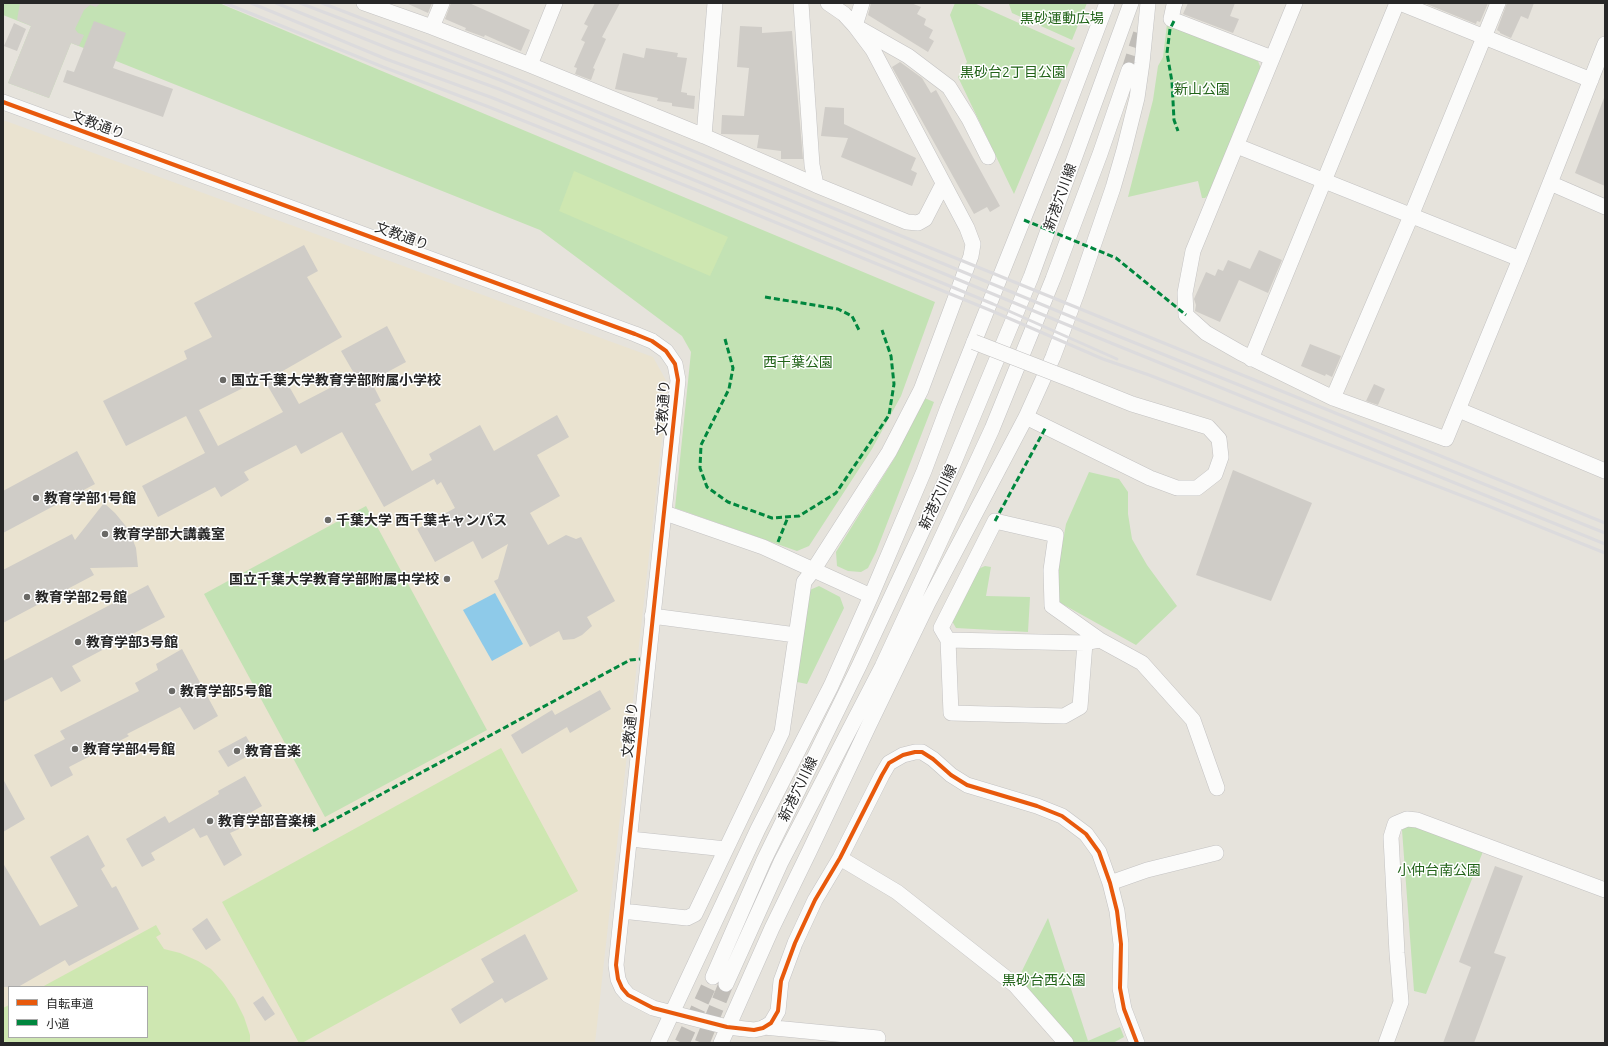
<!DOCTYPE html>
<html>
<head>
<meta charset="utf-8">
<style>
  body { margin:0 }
  #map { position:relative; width:1608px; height:1046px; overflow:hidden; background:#e6e3dc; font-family:Ubuntu,"Noto Sans JP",sans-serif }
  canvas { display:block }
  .frame { position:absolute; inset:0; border:4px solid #272727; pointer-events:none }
  .legend { position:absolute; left:8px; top:986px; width:140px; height:52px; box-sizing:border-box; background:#fff; border:1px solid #a9a9a9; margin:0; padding:5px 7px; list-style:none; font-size:12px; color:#272727 }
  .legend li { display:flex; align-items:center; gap:8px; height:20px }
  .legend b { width:20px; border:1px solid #a9a9a9 }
</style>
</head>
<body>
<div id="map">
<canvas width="1608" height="1046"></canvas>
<div class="frame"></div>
<ul class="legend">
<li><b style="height:5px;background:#e8590c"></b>自転車道</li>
<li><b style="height:5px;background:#00873e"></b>小道</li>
</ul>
</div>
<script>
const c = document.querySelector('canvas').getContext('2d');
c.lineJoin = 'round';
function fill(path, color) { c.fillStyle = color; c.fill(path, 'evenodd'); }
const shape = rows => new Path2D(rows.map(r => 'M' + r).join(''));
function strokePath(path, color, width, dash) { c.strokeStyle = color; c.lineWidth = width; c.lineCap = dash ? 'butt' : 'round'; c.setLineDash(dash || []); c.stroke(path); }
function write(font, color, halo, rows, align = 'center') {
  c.font = font + ' Ubuntu,"Noto Sans JP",sans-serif'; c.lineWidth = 3; c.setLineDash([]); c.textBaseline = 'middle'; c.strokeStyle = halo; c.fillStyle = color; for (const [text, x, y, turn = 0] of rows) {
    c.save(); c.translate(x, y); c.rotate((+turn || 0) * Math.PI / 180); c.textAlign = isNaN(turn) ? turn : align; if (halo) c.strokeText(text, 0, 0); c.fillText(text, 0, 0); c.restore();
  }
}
fill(shape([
  [3,120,653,357,668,384,595,1043,3,1043],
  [9,987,147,987,147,1037,9,1037]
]), '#eae3d0');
fill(shape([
  [3,3,219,3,935,302,901,396,872,449,809,546,797,551,675,508,691,352,682,336,540,230,71,43,49,98,8,83,31,26,3,15],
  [955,3,974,3,1075,48,1014,194,958,77,967,62,950,15],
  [1007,3,1087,3,1072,40,1012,13,1009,4],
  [1167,24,1258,61,1261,69,1211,192,1205,198,1202,198,1198,181,1128,197,1153,100,1158,66,1163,57],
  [922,397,934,402,876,552,868,568,861,572,848,571,837,566,836,552,894,459],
  [1089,472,1119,479,1128,492,1128,514,1132,539,1147,565,1177,606,1136,645,1057,601,1055,585,1066,524],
  [366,506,487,730,325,817,204,594],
  [985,566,991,567,986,596,1030,597,1028,632,956,628,952,621,978,569],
  [819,586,840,597,844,608,807,684,792,681,805,592],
  [1412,823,1484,849,1426,994,1414,991,1402,830],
  [1048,918,1088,1041,1120,1027,1124,1037,1113,1043,1068,1043,1016,983]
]), '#c3e2b4');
fill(shape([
  [574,171,728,237,710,276,559,211],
  [501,748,578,891,302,1043,299,1043,222,902],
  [156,925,161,934,156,937,164,949,180,953,198,961,211,969,223,982,235,999,244,1017,250,1035,250,1043,3,1043,3,1008,9,1005,9,1037,147,1037,147,987,42,987]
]), '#cee7b1');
fill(shape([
  [20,3,101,3,96,7,90,5,84,10,75,29,78,33,84,35,79,46,71,43,49,98,8,83,31,26,17,20]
]), '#d4d1cb');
fill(shape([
  [495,593,523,644,492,661,463,610]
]), '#8ecae9');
fill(shape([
  [406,3,432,3,428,13],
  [451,3,469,3,530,30,521,51,485,35,484,37,465,30,466,28,445,19],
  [595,3,620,3,602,37,606,39,593,68,595,69,591,80,575,74,577,68,574,67,585,42,581,40,588,26,584,24],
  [871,3,911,3,921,7,917,14,926,19,924,25,933,30,929,38,934,41,928,52,868,15],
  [1188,3,1235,3,1230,16,1239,19,1233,33,1183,14],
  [1424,3,1488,3,1480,22,1477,21,1476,24],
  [1507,3,1534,3,1528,19,1521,16,1511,38,1500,33,1500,32,1497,30],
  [94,21,126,33,113,68,173,89,163,117,63,82,67,70,74,72],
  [14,23,26,29,17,51,4,46],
  [740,26,762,27,762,33,792,31,803,159,781,159,781,151,757,148,759,135,721,134,722,115,744,116,749,68,737,67],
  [646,48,678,53,677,57,687,58,681,92,687,93,687,95,695,96,694,109,672,106,672,103,657,101,658,98,615,89,623,53,644,58],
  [900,62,922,78,931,93,936,90,1000,206,990,212,987,207,974,214,892,67],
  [1604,98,1605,98,1605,186,1575,173],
  [825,107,844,108,844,124,916,158,911,170,917,173,912,186,841,157,848,138,821,136],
  [304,245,318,271,307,277,342,337,281,372,299,404,355,375,341,351,387,326,406,362,371,381,381,401,375,404,412,471,432,460,429,454,480,425,494,451,557,415,569,437,537,455,560,496,530,513,548,545,566,535,576,539,581,537,615,601,587,617,592,626,582,635,574,639,563,640,559,631,530,647,494,581,498,579,508,544,482,559,473,541,435,562,417,529,455,508,441,482,437,485,434,479,384,507,342,432,301,454,296,445,244,472,249,480,221,497,215,487,158,517,142,486,205,453,186,416,126,446,103,401,187,359,184,351,212,337,194,303],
  [263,378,283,412,218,446,199,410],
  [1259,250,1282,260,1268,293,1239,280,1220,322,1195,311,1196,305,1194,299,1206,272,1215,276,1218,269,1223,271,1228,260,1250,269],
  [1310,344,1341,356,1332,377,1326,374,1325,376,1301,366],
  [1374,384,1385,389,1378,405,1366,401],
  [77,451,95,484,3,533,3,491],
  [1233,470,1312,503,1271,601,1196,575],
  [104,503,115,513,129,530,136,548,138,567,90,568,94,575,3,623,3,570,72,534,75,540],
  [148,585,165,617,72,666,81,681,61,692,52,677,3,702,3,661],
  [182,649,218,716,194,730,180,707,127,734,129,736,69,767,73,775,51,787,34,755,65,739,60,731,139,691,135,683,158,670,156,664],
  [600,690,611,709,570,733,567,727,522,754,511,735,552,710,555,715],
  [246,736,255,752,228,767,218,751],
  [245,776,262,806,234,822,239,829,230,833,242,855,224,866,207,835,200,838,194,828,151,853,155,860,142,867,126,839,165,816,169,823,219,794,218,791],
  [3,779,25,819,3,832],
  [88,835,105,866,101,869,112,888,116,886,139,929,69,966,65,960,18,987,3,987,3,863,40,926,78,906,50,857],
  [1495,866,1523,876,1494,953,1506,957,1474,1043,1443,1043,1471,967,1459,962],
  [207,918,221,940,206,950,192,929],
  [525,934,548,979,505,1003,502,998,460,1024,451,1009,494,982,481,959],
  [263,996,275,1014,265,1021,253,1003]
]), '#cfccc7');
strokePath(shape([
  [1129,70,1142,29],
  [682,1043,713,977],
  [702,1043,726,984]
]), '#c0bdb8', 15, [15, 8]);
const minor = shape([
  [364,3,432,27,530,65,704,136,816,185,907,222,918,223,925,219,943,184],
  [801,3,812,165,816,185],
  [862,3,855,26,908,56,949,87,969,119,988,157],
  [1175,3,1174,5,1171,19,1272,58],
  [1295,3,1193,251,1185,293,1186,315,1206,333,1241,353,1333,398,1446,439,1520,259,1605,44],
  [1400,3,1591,80],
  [432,27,442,3],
  [530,65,555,3],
  [3,102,635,334,652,341,666,351,675,364,678,380,616,965,618,979,622,988,628,995,653,1008,727,1027,754,1030,763,1028,771,1023,778,1011,781,981,795,943,815,900,840,858,882,775,889,763,903,755,915,752,922,752,933,759,951,775,967,785,1037,806,1062,816,1086,834,1099,852,1110,883,1117,911,1121,944,1120,988,1124,1009,1137,1043],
  [704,136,715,3],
  [1237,146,1520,259],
  [1550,183,1605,207],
  [1251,359,1397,3],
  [1333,398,1411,216,1498,3],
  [1459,410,1605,471],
  [1026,417,1150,478,1177,488,1197,488,1215,474,1221,457,1219,439,1208,427,1132,404,1077,382],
  [665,513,763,547,871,596],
  [652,616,796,635],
  [948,640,941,628,995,521,1056,535,1051,570,1052,606,1100,640],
  [1085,643,1080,707,1064,716,951,713,948,640,1085,643,1100,640,1142,663,1193,720,1217,788],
  [630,839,726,849],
  [840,858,897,892,1015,985,1066,1043],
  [1110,883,1147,870,1216,853],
  [622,911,687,918,695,914,782,732,804,582,814,569,889,452,921,390,971,256,973,244,967,228,873,50,855,26,844,14,828,3],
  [713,977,764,860,859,666,952,467,1031,277,1131,3],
  [726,984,781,862,882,667,992,429,1053,279,1100,154,1129,70],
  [764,1027,878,1038],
  [658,1043,758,829,831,686,871,596,924,471,948,407,1055,140,1107,3],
  [721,1043,772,928,809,852,869,725,928,603,1026,417,1053,357,1077,293,1113,188,1124,150,1137,98,1142,63,1148,3],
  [1386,1043,1401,1002,1397,953,1391,837,1395,824,1407,819,1417,820,1605,890]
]);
strokePath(minor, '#c3c2c2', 16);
strokePath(minor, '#fbfbfa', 15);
strokePath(shape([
  [225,3,383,67,489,107,699,191,992,311,1103,359,1149,375,1486,505,1605,553],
  [251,3,386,59,493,98,699,182,993,304,1117,359],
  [276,3,390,49,499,89,1111,343,1605,544],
  [300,3,500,80,1113,334,1605,533],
  [322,3,502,73,1605,523]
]), '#dcdbdd', 3);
const minorBridge = shape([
  [974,342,1077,382]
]);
strokePath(minorBridge, '#c3c2c2', 16, []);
strokePath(minorBridge, '#fbfbfa', 15);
strokePath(shape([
  [1174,21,1170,29,1167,53,1172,82,1174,120,1178,131],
  [1024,220,1116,258,1186,315],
  [765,297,838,309,852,316,859,330],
  [725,339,733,368,729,389,701,445,700,468,707,487,728,502,772,518,799,516,836,493,889,415,894,384,891,356,882,330],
  [995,521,1046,427],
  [778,542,788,517],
  [313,831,630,660,640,659]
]), '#00873e', 3, [6, 3]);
strokePath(shape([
  [3,102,635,334,652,341,666,351,675,364,678,380,616,965,618,979,622,988,628,995,653,1008,727,1027,754,1030,763,1028,771,1023,778,1011,781,981,795,943,815,900,840,858,882,775,889,763,903,755,915,752,922,752,933,759,951,775,967,785,1037,806,1062,816,1086,834,1099,852,1110,883,1117,911,1121,944,1120,988,1124,1009,1137,1043]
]), '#e8590c', 4);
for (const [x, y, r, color] of [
  [223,380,4,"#6a6966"],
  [36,498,4,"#6a6966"],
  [328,520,4,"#6a6966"],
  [105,534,4,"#6a6966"],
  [447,579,4,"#6a6966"],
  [27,597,4,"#6a6966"],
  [78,642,4,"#6a6966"],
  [172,691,4,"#6a6966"],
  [75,749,4,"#6a6966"],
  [237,751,4,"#6a6966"],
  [210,821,4,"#6a6966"]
]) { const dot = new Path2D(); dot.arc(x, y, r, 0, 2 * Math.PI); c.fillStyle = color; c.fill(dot); strokePath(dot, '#fff', 1.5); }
write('14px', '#216318', '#fff', [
  ["黒砂運動広場",1062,18],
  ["黒砂台2丁目公園",1013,72],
  ["新山公園",1202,89],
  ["西千葉公園",798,362],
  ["小仲台南公園",1439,870],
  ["黒砂台西公園",1044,980]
]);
write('14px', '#272727', '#fff', [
  ["文教通り",98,125,20],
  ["新港穴川線",1060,197,-70],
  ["文教通り",402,236,20],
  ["文教通り",663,408,-86],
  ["新港穴川線",938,497,-65],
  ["文教通り",630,730,-84],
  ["新港穴川線",798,789,-64]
]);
write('bold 14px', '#272727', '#fff', [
  ["国立千葉大学教育学部附属小学校",231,380],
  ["教育学部1号館",44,498],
  ["千葉大学 西千葉キャンパス",336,520],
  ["教育学部大講義室",113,534],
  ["国立千葉大学教育学部附属中学校",439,579,"right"],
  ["教育学部2号館",35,597],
  ["教育学部3号館",86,642],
  ["教育学部5号館",180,691],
  ["教育学部4号館",83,749],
  ["教育音楽",245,751],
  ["教育学部音楽棟",218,821]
], 'left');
</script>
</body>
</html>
